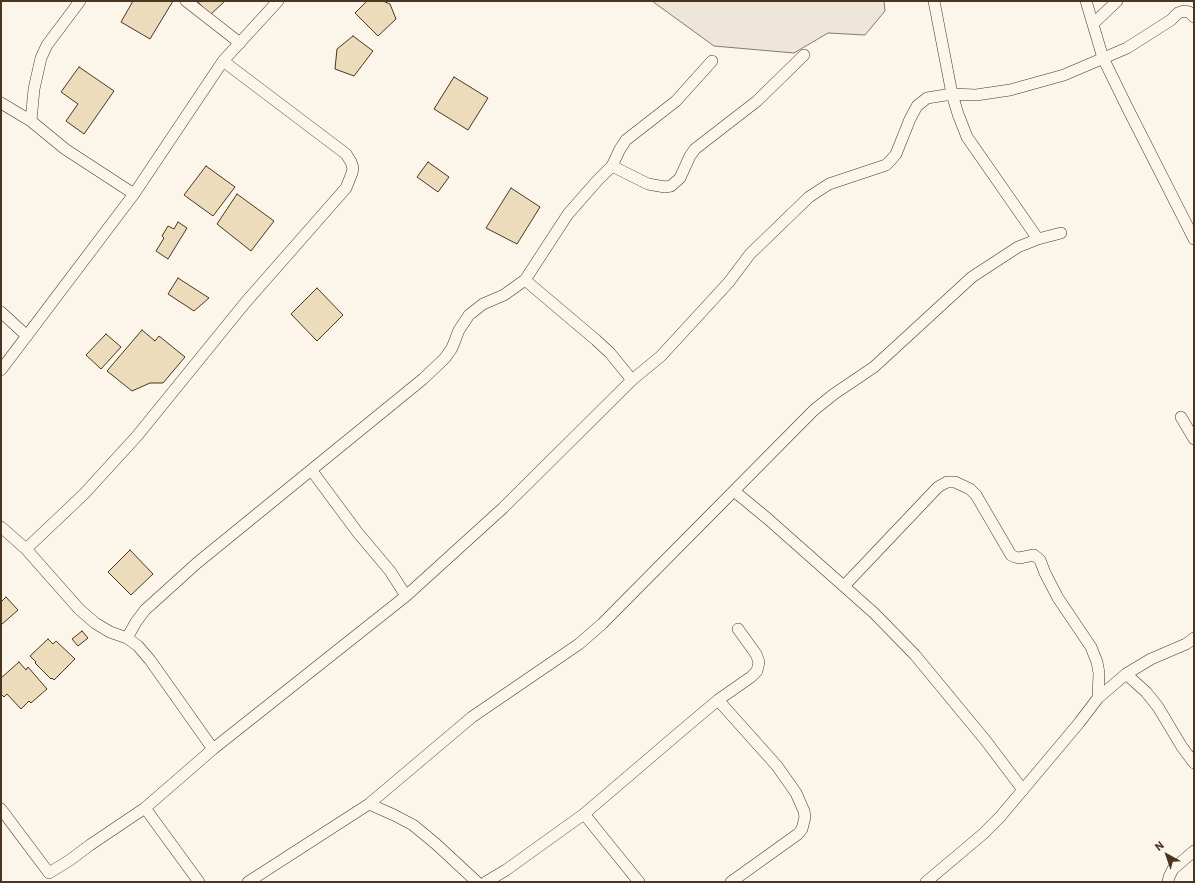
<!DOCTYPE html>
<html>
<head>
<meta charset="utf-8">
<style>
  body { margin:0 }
  #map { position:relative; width:1195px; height:883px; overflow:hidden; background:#fbf6e9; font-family:"IBM Plex Sans",sans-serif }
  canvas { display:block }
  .frame { position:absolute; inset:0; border:2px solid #4a3520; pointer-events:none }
  .north { position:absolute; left:1147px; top:835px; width:40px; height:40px; -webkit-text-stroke:3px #fbf6e9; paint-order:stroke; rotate:320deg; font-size:11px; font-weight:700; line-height:16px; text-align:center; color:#4a3520 }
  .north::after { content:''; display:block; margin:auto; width:14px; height:18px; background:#4a3520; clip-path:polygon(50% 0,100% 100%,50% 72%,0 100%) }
</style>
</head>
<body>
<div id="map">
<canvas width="1195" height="883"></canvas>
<div class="frame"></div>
<div class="north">N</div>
</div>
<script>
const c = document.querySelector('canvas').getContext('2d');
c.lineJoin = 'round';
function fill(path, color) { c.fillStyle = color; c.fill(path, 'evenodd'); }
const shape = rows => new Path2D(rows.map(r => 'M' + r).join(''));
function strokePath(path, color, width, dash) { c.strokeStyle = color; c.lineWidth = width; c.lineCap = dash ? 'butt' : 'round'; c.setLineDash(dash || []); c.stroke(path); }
const green = shape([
  [652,1,884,1,885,11,865,35,828,33,794,53,714,46,652,1]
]);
fill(green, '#ede6d9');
strokePath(green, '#887966', 1);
const building = shape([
  [133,1,173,1,150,39,121,22,133,1],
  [197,1,225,1,210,15,197,1],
  [367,1,383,1,390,4,396,19,378,36,355,13,367,1],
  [353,36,373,51,354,76,335,69,337,49,353,36],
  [79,67,114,91,84,134,66,121,78,104,61,92,79,67],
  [454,77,488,98,468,130,434,109,454,77],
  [428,162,449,177,438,192,417,177,428,162],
  [206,166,235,187,213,216,184,195,206,166],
  [511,188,540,207,517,244,486,228,511,188],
  [237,194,274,221,251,251,217,224,237,194],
  [178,222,187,228,168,259,156,251,164,238,162,236,168,226,174,229,178,222],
  [178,278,209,298,194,311,168,294,178,278],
  [317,288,343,315,317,341,291,314,317,288],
  [142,330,155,341,159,336,185,357,163,383,150,383,132,391,107,371,142,330],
  [106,334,121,347,101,369,86,355,106,334],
  [130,550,153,574,131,595,108,572,130,550],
  [6,597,18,610,1,625,1,599,2,601,6,597],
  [82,631,88,638,78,646,72,639,82,631],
  [48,639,53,644,56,641,75,659,54,680,52,678,51,679,35,663,36,662,30,656,48,639],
  [19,662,26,670,28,667,47,689,31,703,29,701,21,709,7,694,4,697,1,694,1,678,19,662]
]);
fill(building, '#ecdcbc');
strokePath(building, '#4a3520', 1);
const minor = shape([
  [186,1,240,43],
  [934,1,952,94,958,114,967,137,1038,239],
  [1086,1,1103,58,1127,107,1194,239],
  [1093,24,1117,1],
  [1,103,31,121,65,149,134,194],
  [31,121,34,89,41,58,47,45,80,1],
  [612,166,648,184,665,187,671,186,680,178,690,156,695,149,757,101,804,55],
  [525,280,596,340,610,353,632,380],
  [1,312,27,336],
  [1,370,134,194,223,61,278,1],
  [1181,417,1194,439],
  [312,471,358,533,390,571,406,596],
  [734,491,768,519,874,613,915,655,986,741,1023,790],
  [1,527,26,549,79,609,95,623,110,632,127,638,138,646,150,660,213,749],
  [26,549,84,494,137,436,245,303,346,188,352,173,353,168,351,162,346,154,223,61],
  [844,586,938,487,947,482,955,482,970,489,976,495,1011,555,1015,557,1019,558,1034,555,1040,560,1045,573,1058,598,1091,647,1097,662,1099,673,1098,698],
  [127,638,136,622,145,610,197,563,423,379,445,358,452,348,459,330,469,315,483,304,504,295,525,280,568,214,597,181,612,166,620,149,626,140,676,101,712,61],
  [1126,674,1146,692,1158,707,1182,747,1194,763],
  [718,700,777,766,796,793,804,811,805,817,802,829,798,834,731,882],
  [369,804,394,815,413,825,436,844,477,882],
  [145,808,199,882],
  [1,809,49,873,70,860,90,845,145,808,213,749,406,596,503,508,632,380,661,356,729,282,750,254,809,197,829,184,886,165,891,160,896,154,910,119,917,106,927,98,952,94,976,95,1010,90,1064,75,1127,48,1171,20,1178,13,1184,11,1189,12,1194,17],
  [584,814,639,882],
  [248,882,369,804,472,717,579,644,602,624,814,410,834,394,874,367,972,277,1018,247,1038,239,1061,233],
  [486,882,506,870,584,814,680,732,718,700,751,677,757,671,759,662,756,654,738,629],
  [926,882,983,834,1000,817,1079,723,1098,698,1126,674,1151,659,1186,644,1194,638],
  [1168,882,1169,877,1173,869,1194,851]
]);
strokePath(minor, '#4a3520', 12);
strokePath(minor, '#fbf6e9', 11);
</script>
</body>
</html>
